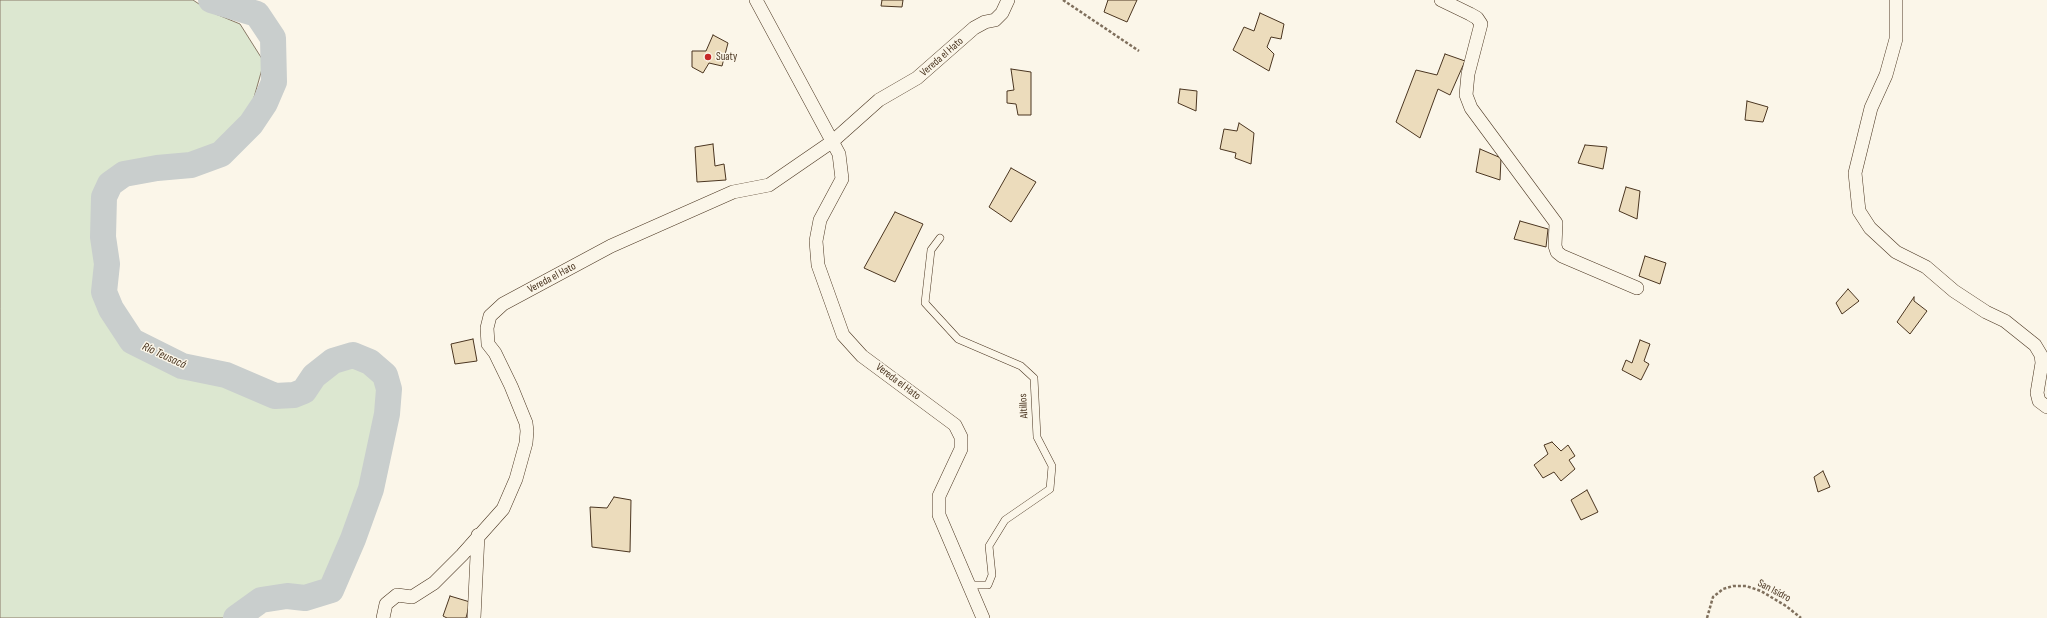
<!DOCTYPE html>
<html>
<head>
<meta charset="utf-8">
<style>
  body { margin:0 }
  canvas { display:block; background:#fbf6e9 }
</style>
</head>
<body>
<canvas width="2047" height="618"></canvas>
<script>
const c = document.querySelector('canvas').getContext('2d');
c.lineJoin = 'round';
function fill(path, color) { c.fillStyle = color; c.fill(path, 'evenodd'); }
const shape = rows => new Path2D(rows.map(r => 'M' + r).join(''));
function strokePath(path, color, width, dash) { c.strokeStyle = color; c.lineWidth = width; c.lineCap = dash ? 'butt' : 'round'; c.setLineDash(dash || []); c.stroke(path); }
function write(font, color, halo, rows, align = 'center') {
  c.font = font + ' "Sofia Sans Condensed",sans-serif'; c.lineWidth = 3; c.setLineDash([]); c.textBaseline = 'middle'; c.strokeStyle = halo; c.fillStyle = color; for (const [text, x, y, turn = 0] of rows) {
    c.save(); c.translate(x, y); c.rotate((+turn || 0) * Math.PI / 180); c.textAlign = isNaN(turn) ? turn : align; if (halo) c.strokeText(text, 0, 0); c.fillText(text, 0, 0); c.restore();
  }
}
const green = shape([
  [0,0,193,0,211,12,240,24,264,62,249,115,219,148,164,160,121,166,101,185,105,234,104,317,145,350,176,364,268,387,315,388,337,364,363,354,383,360,389,416,386,448,369,502,349,547,328,582,302,596,271,604,250,618,0,618,0,0]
]);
fill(green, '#dce7d0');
strokePath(green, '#887966', 1);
strokePath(shape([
  [211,0,257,14,273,38,274,82,265,103,251,124,221,154,191,165,157,168,124,174,110,184,104,197,103,237,107,264,104,292,111,309,132,341,182,366,226,375,275,396,294,395,304,391,314,376,333,361,353,355,370,362,385,375,389,389,387,414,371,489,353,539,331,590,305,598,287,596,261,600,236,618]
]), '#c9cecd', 26);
const building = shape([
  [882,0,903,0,902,7,881,6,882,0],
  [1108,0,1137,0,1127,22,1104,12,1108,0],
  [1260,13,1284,24,1281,39,1271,37,1267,47,1274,54,1269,71,1233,50,1244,27,1254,31,1260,13],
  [713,35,728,43,722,66,709,63,703,73,692,67,692,51,706,51,713,35],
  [1445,54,1465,61,1450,95,1438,89,1420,138,1396,122,1416,70,1437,75,1445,54],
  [1011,69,1031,72,1031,115,1018,115,1016,104,1007,103,1007,91,1014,90,1011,69],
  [1180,89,1197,91,1196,111,1178,103,1180,89],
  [1747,101,1768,107,1763,122,1745,120,1747,101],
  [1239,123,1254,133,1251,164,1235,158,1236,153,1220,149,1224,129,1237,131,1239,123],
  [713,144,715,166,724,164,726,180,697,182,695,147,713,144],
  [1585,145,1607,147,1603,169,1578,163,1585,145],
  [1480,149,1501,158,1500,180,1476,172,1480,149],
  [1011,168,1036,182,1011,222,989,207,1011,168],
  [1626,187,1640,191,1637,219,1619,211,1626,187],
  [895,212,923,224,895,282,864,268,895,212],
  [1520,221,1548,229,1546,247,1514,239,1520,221],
  [1645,256,1666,263,1660,284,1639,276,1645,256],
  [1848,289,1859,301,1842,314,1836,303,1848,289],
  [1914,297,1914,301,1927,311,1910,334,1897,322,1914,297],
  [473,339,477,361,455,364,451,344,473,339],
  [1640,340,1650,344,1644,361,1649,364,1641,380,1622,370,1626,360,1632,363,1640,340],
  [1552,442,1561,451,1568,445,1575,456,1569,460,1575,469,1561,481,1554,472,1543,478,1534,465,1548,454,1544,445,1552,442],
  [1823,471,1830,487,1818,492,1814,477,1823,471],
  [1587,490,1598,512,1581,520,1571,500,1587,490],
  [614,497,631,500,630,552,592,547,590,507,607,508,614,497],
  [450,596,470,602,466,618,447,618,443,616,450,596]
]);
fill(building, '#ecdcbc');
strokePath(building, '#4a3520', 1);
const service = shape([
  [940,238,931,250,925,303,958,339,1021,366,1034,378,1037,437,1052,466,1050,489,1005,520,989,546,992,575,988,585,969,585]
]);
const minor = shape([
  [756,0,839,154,842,179,820,220,816,241,818,265,843,335,862,356,955,425,961,437,961,449,939,496,939,515,983,618],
  [1441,0,1470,14,1477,18,1481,24,1468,74,1466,95,1471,108,1556,223,1555,246,1557,252,1562,256,1637,288],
  [1896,0,1896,39,1886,75,1871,108,1855,173,1859,211,1870,228,1896,252,1926,267,1954,291,1986,312,2005,321,2035,345,2041,355,2042,363,2037,393,2039,401,2047,407],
  [383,618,386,604,397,595,412,597,434,583,462,555,503,509,516,479,526,443,527,431,526,423,511,386,495,353,488,344,487,328,490,316,503,304,611,246,733,192,769,185,833,141,879,100,917,78,974,28,985,22,995,20,1002,13,1008,0],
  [474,618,478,535]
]);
strokePath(service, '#4a3520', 8);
strokePath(minor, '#4a3520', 14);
strokePath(shape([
  [1063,0,1139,51],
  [1707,618,1713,597,1723,589,1733,586,1746,586,1761,591,1786,606,1801,618]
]), '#7f6f5c', 2.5, [3, 2]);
strokePath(service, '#fbf6e9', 7);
strokePath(minor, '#fbf6e9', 13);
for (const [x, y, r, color] of [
  [708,57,4,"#c62828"]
]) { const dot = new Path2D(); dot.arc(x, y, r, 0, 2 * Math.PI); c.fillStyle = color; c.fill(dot); strokePath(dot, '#fbf6e9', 1.5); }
write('11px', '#4a3520', '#fbf6e9', [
  ["Suaty",716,57]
], 'left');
write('11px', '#4a3520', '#fbf6e9', [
  ["Vereda el Hato",942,57,-41],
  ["Vereda el Hato",552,278,-28],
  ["Vereda el Hato",898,382,37],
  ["Altillos",1024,406,-93],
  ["San Isidro",1774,591,28]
]);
write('italic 12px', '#4a3520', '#fbf6e9', [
  ["Río Teusacá",164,356,25]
]);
</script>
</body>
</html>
